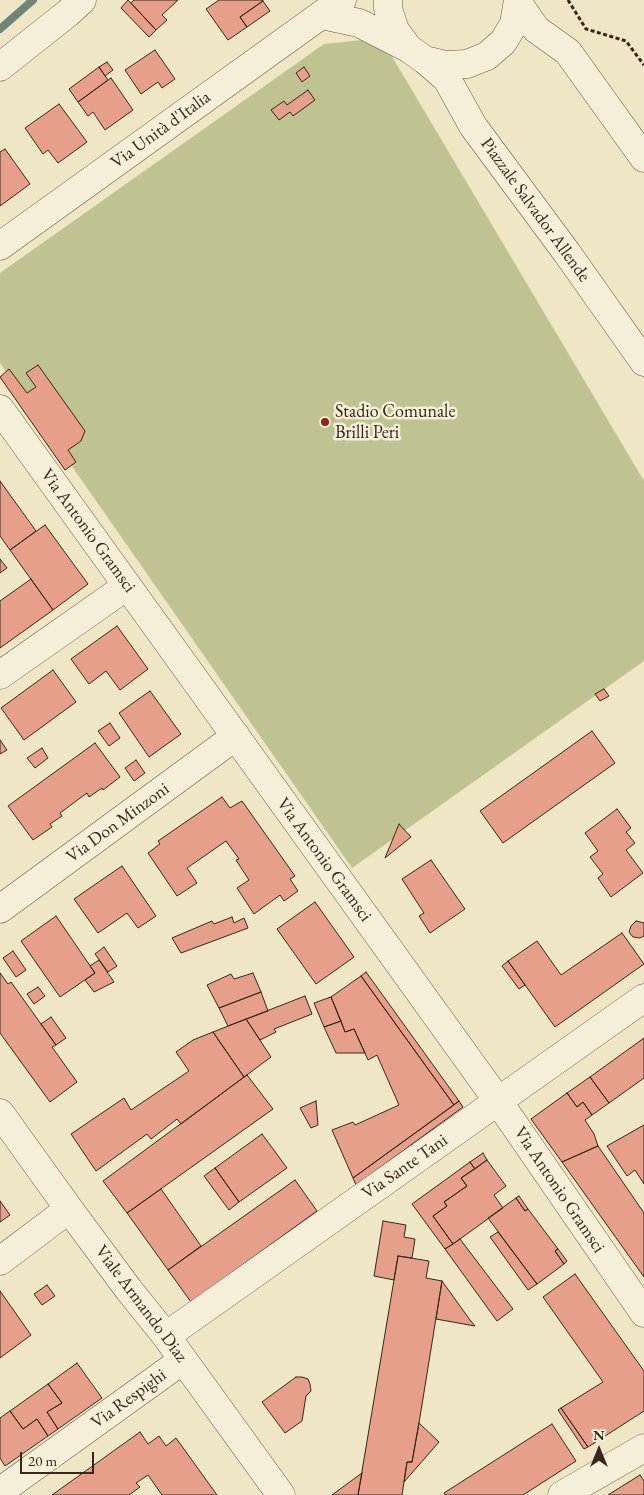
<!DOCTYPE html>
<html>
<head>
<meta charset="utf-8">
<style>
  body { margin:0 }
  #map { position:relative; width:644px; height:1495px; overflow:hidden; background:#efe6c5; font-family:"EB Garamond",serif }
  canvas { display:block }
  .north { position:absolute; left:574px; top:1425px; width:50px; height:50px; -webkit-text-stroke:4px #f5efd9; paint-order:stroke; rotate:0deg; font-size:14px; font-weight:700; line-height:20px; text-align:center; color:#372719 }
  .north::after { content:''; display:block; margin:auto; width:18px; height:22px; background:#372719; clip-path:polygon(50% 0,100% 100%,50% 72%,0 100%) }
  .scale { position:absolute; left:20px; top:1452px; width:74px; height:22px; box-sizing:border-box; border:2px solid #372719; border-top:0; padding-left:6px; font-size:15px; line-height:18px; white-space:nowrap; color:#372719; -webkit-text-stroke:4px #f5efd9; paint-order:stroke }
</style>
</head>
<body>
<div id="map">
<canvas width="644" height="1495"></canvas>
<div class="north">N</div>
<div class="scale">20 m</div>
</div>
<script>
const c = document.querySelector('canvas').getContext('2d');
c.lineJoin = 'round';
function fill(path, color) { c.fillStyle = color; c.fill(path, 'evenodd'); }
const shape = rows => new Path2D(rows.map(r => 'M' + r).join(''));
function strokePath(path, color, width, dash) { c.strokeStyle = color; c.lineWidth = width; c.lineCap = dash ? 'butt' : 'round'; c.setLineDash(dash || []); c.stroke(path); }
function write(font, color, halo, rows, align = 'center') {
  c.font = font + ' "EB Garamond",serif'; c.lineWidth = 5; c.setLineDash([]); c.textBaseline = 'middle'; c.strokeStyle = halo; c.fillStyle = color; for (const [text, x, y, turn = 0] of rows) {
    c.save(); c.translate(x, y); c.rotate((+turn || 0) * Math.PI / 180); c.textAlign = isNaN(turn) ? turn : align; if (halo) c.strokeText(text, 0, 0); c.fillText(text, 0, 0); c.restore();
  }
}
fill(shape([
  [381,38,644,481,644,661,352,868,0,363,0,273,324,44]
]), '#bec391');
strokePath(shape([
  [0,29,33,0]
]), '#73827a', 8);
const building = shape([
  [128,0,156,30,149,37,121,8,128,0],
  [134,0,178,0,162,15,167,20,156,30,131,3,134,0],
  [219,0,262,0,263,1,240,17,247,27,228,40,206,9,219,0],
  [263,1,270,11,247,27,240,17,263,1],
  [155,50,175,79,162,88,158,82,141,94,125,70,155,50],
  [107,62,113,70,105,76,99,67,107,62],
  [99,67,108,80,78,102,69,89,99,67],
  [304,67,310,76,302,82,296,73,304,67],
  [111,78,133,110,105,130,93,112,88,116,78,102,111,78],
  [308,90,315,100,293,116,290,112,279,120,271,110,284,101,287,105,308,90],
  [59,104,87,142,58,163,48,150,43,154,25,128,59,104],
  [5,149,30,184,0,206,0,152,5,149],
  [38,365,85,431,81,441,68,450,76,462,65,470,0,377,9,369,27,393,36,387,26,373,38,365],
  [0,481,36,531,10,550,0,536,0,481],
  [45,525,88,584,53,610,10,550,45,525],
  [0,559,7,568,0,573,0,559],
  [31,579,53,610,0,648,0,601,31,579],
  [117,626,148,669,120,690,106,671,89,684,71,659,117,626],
  [53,670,76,702,24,740,1,708,53,670],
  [604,689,609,696,600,701,595,694,604,689],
  [150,691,181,734,149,757,119,713,150,691],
  [110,723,120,738,109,746,98,731,110,723],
  [592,731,615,763,503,843,480,811,592,731],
  [0,740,7,750,0,754,0,740],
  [95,743,120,777,103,790,102,788,89,797,87,793,60,813,62,816,50,824,52,827,33,840,8,806,95,743],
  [42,748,48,758,35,768,27,758,42,748],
  [136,760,145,773,134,781,125,768,136,760],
  [222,797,230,808,242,801,295,876,290,879,298,891,284,901,280,895,254,914,237,888,249,880,236,860,239,859,226,841,187,868,197,883,177,896,148,853,160,844,158,841,222,797],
  [617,809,631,828,626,832,635,843,626,850,643,873,611,897,598,878,603,874,590,857,598,851,585,833,617,809],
  [399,824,411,837,385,858,399,824],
  [431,860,465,909,430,933,419,916,424,913,402,879,431,860],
  [122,866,156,916,138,928,127,913,98,933,74,899,122,866],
  [315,902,354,957,316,984,277,929,315,902],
  [56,916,95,973,60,997,21,941,56,916],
  [232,917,234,923,244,918,248,928,181,953,172,938,212,921,214,924,232,917],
  [636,921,644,923,644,936,640,938,633,937,629,932,631,926,636,921],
  [622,933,644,964,555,1027,508,961,537,941,561,975,622,933],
  [104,947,117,966,108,972,95,954,104,947],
  [13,951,26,970,16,977,3,958,13,951],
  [99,960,114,982,94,992,85,980,95,973,90,966,99,960],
  [508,961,525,985,519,989,502,966,508,961],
  [366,972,459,1101,454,1105,361,976,366,972],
  [0,973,8,984,11,982,56,1045,52,1047,77,1082,50,1102,0,1033,0,973],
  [253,973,261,992,219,1008,207,985,231,974,234,979,253,973],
  [361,976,454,1105,353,1178,332,1130,353,1122,355,1125,399,1105,377,1055,368,1060,354,1029,345,1032,331,997,361,976],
  [38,987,45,996,34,1004,27,994,38,987],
  [261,992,268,1011,228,1026,219,1008,261,992],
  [305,996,312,1014,274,1029,276,1032,260,1040,246,1019,305,996],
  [331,997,341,1021,324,1027,314,1003,331,997],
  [51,1017,66,1038,56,1045,41,1024,51,1017],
  [246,1019,271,1057,244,1077,213,1032,246,1019],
  [341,1021,345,1032,354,1029,365,1053,336,1053,324,1027,341,1021],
  [213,1032,244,1077,181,1124,177,1119,151,1139,147,1134,96,1171,71,1134,124,1098,131,1110,189,1071,176,1052,193,1040,213,1032],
  [644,1038,644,1078,609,1103,590,1077,644,1038],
  [247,1075,273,1109,127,1213,103,1181,247,1075],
  [590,1077,609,1103,592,1115,583,1102,577,1107,567,1093,590,1077],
  [567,1093,577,1107,583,1102,592,1115,585,1120,594,1134,598,1146,562,1162,531,1119,567,1093],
  [316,1101,318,1125,311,1128,300,1108,316,1101],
  [459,1101,463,1107,356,1185,353,1178,459,1101],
  [644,1125,644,1184,635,1170,627,1176,607,1146,644,1125],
  [262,1134,287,1168,239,1202,215,1168,262,1134],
  [598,1146,644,1213,644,1277,562,1162,598,1146],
  [483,1153,487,1160,475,1169,470,1162,483,1153],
  [487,1160,506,1186,494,1195,503,1208,453,1244,433,1216,447,1206,444,1202,467,1186,461,1178,487,1160],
  [470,1162,475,1169,461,1178,467,1186,444,1202,447,1206,433,1216,453,1244,445,1249,412,1204,470,1162],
  [215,1168,239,1202,229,1210,204,1176,215,1168],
  [295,1180,317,1211,191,1302,168,1270,295,1180],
  [161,1189,201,1246,168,1270,127,1213,161,1189],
  [519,1196,528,1209,525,1211,516,1198,519,1196],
  [516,1198,525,1211,528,1209,558,1249,555,1251,564,1264,537,1284,488,1218,516,1198],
  [0,1201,10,1215,0,1222,0,1201],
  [383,1221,406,1225,404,1237,415,1239,412,1258,398,1256,394,1280,374,1276,383,1221],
  [498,1232,537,1284,528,1290,490,1237,498,1232],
  [460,1239,513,1309,497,1321,445,1249,460,1239],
  [558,1249,567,1261,564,1264,555,1251,558,1249],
  [398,1256,429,1261,426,1278,442,1281,419,1423,412,1462,407,1462,402,1495,358,1495,398,1256],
  [575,1274,644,1371,644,1411,588,1447,561,1408,603,1382,543,1297,575,1274],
  [442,1281,470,1320,475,1326,436,1319,442,1281],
  [47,1285,55,1296,42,1305,34,1294,47,1285],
  [0,1291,31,1335,0,1358,0,1291],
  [77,1363,102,1398,58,1429,47,1412,62,1403,48,1384,77,1363],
  [296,1377,302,1377,308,1379,310,1384,311,1391,306,1396,302,1421,285,1433,262,1402,296,1377],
  [48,1384,62,1403,47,1412,58,1429,48,1436,37,1419,23,1429,10,1411,48,1384],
  [561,1408,588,1447,584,1449,558,1410,561,1408],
  [10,1411,23,1429,37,1419,48,1436,5,1466,0,1458,0,1418,10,1411],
  [419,1423,439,1442,404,1482,407,1462,412,1462,419,1423],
  [552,1424,576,1461,523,1495,445,1495,444,1493,552,1424],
  [140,1432,148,1444,159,1436,166,1446,176,1438,217,1495,162,1495,148,1475,136,1483,140,1487,129,1495,52,1495,140,1432],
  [362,1473,358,1495,332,1495,362,1473],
  [640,1475,644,1481,644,1495,608,1495,640,1475]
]);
fill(building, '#e69f8a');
strokePath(building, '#372719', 1);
const minor = shape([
  [388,0,388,9,395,30,408,48,425,60,446,65,467,64,487,56,503,42,514,24,518,0],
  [518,3,536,29,568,52,644,158],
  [322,15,359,23,408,48],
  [425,60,447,79,473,126,567,253,644,362],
  [0,67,68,13,82,0],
  [0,246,342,0],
  [0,409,498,1101,644,1313],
  [0,675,127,586],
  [0,909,236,736],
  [0,1113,69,1209,129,1290,166,1336,281,1495],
  [0,1261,69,1209],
  [166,1336,644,998],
  [2,1490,183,1360],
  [562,1495,644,1448]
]);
strokePath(minor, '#655744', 29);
strokePath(shape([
  [568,0,586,29,626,41,644,65]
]), '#372719', 3, [4, 2.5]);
strokePath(minor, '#f5efd9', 28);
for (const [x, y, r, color] of [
  [325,422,5,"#8f2418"]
]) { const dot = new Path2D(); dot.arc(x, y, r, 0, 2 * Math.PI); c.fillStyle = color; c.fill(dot); strokePath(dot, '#f5efd9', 2); }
write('18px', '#372719', '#f5efd9', [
  ["Via Unità d'Italia",161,130,-36],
  ["Piazzale Salvador Allende",535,210,54],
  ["Via Antonio Gramsci",88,531,54],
  ["Via Don Minzoni",118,823,-36],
  ["Via Antonio Gramsci",324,860,54],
  ["Via Sante Tani",405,1167,-35],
  ["Via Antonio Gramsci",559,1190,56],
  ["Viale Armando Diaz",141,1304,53],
  ["Via Respighi",129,1399,-36]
]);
write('18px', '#372719', '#f5efd9', [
  ["Stadio Comunale",335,412],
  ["Brilli Peri",335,433]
], 'left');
</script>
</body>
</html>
